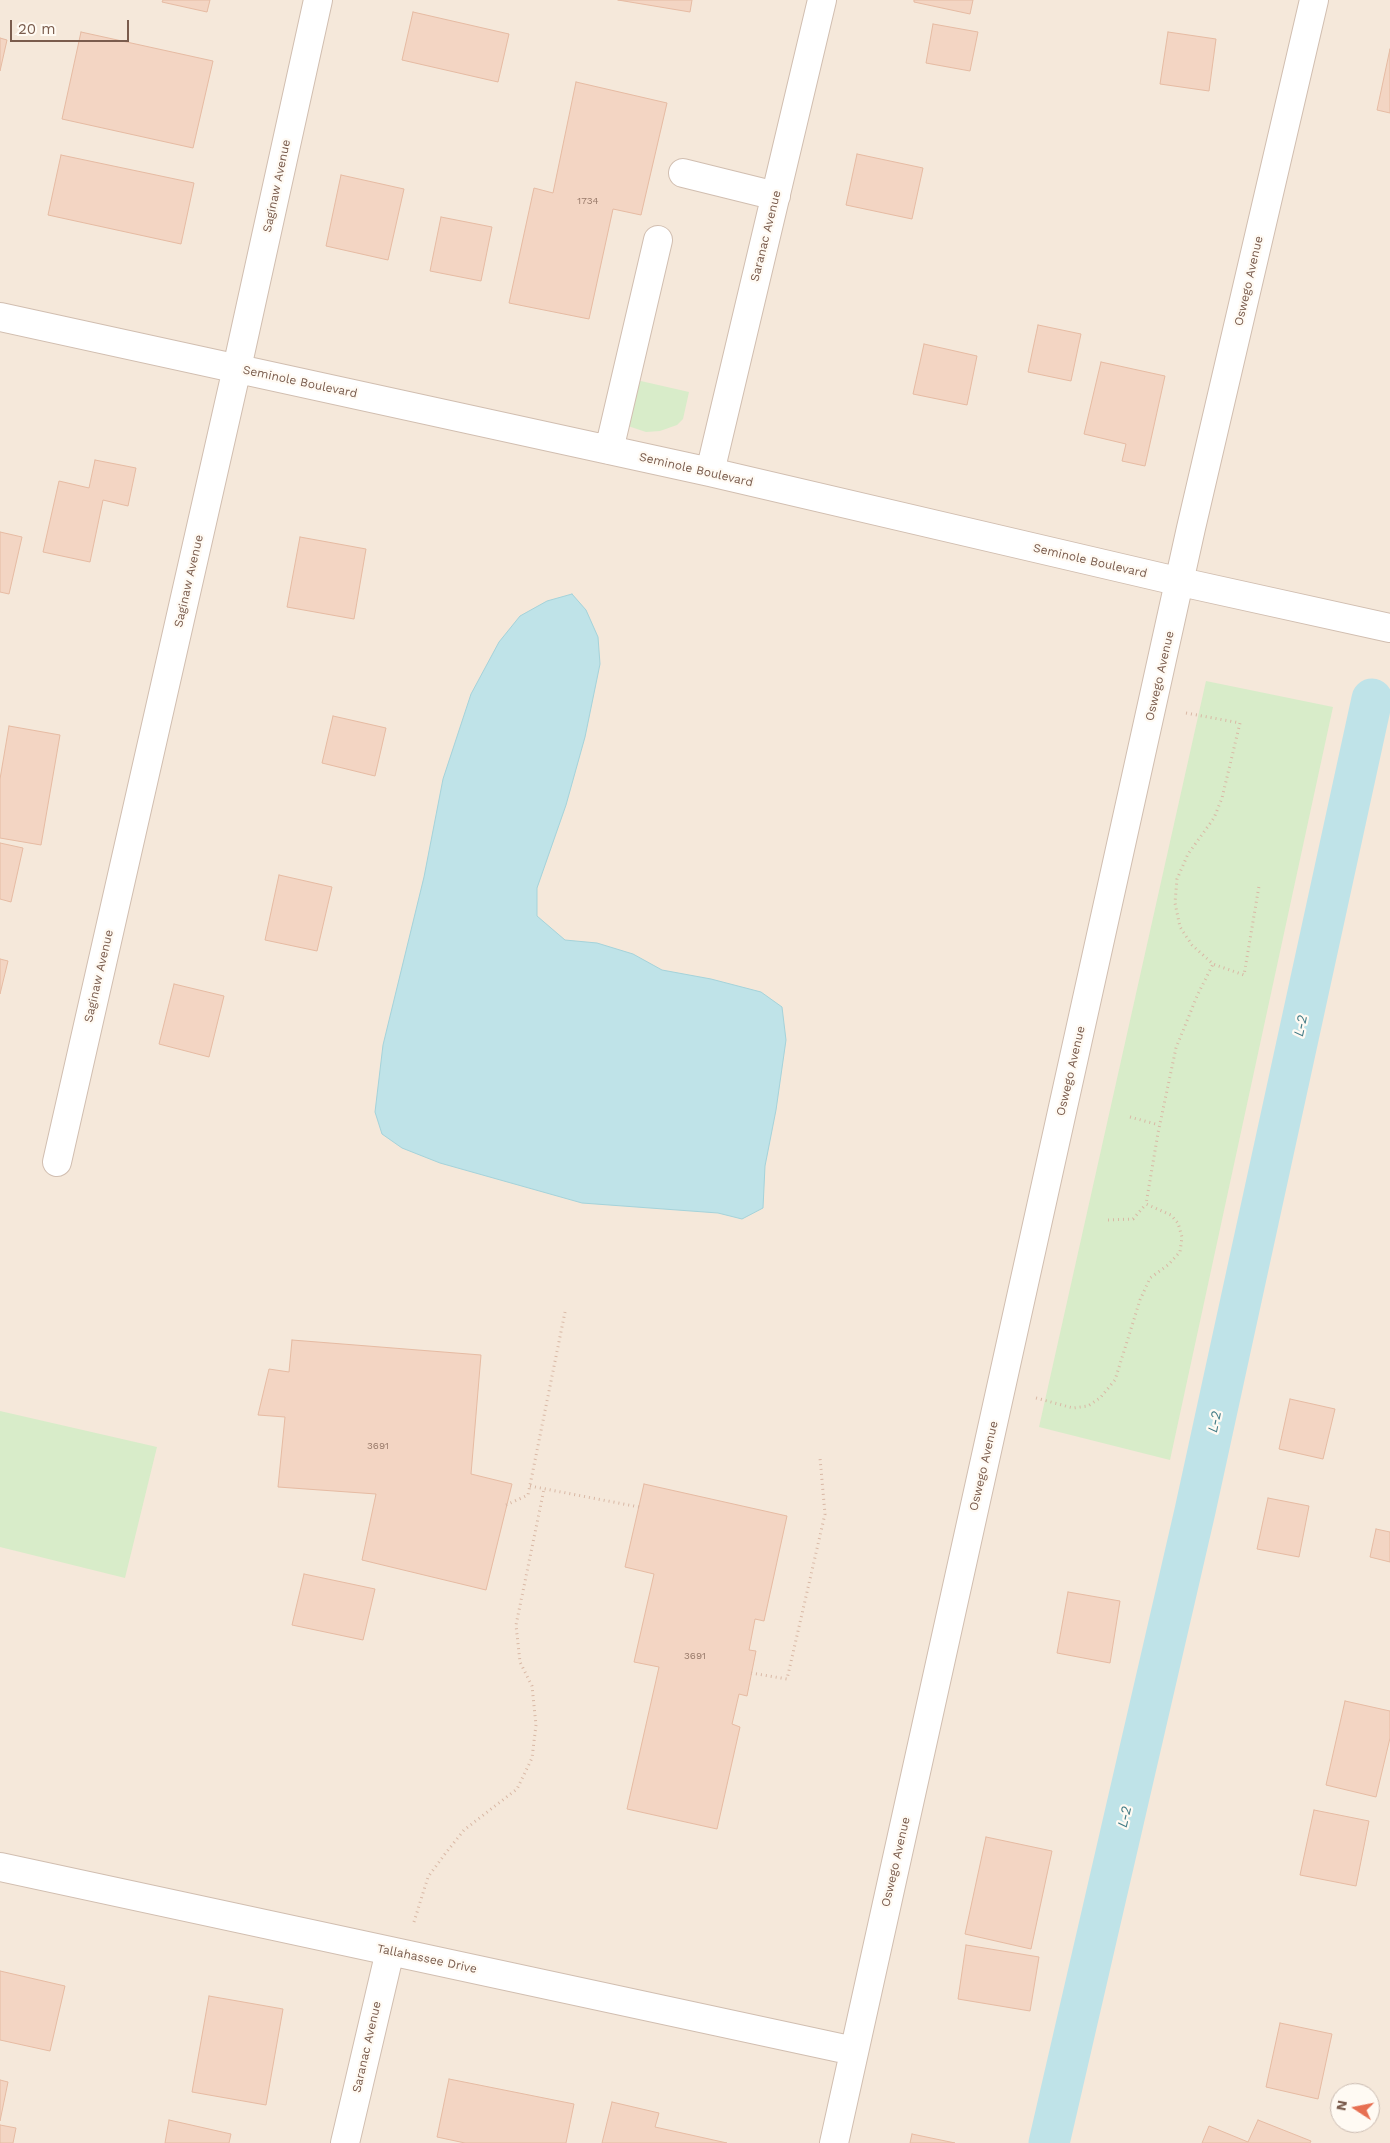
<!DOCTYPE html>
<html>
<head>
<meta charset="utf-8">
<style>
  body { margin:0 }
  #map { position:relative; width:1390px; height:2143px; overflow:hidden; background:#fdf6ec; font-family:"Work Sans",sans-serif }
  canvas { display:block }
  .north { position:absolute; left:1330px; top:2083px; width:50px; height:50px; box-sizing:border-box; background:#fffaf3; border:1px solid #cabbb1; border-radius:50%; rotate:281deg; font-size:14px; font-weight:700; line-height:20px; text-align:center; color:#7a5c4d }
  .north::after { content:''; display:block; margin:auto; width:18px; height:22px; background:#e76f51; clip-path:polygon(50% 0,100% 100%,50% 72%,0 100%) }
  .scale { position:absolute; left:10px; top:20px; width:119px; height:22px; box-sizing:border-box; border:2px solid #7a5c4d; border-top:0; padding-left:6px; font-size:15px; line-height:18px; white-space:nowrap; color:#7a5c4d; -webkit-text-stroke:4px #fffaf3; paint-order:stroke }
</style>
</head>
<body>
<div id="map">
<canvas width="1390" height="2143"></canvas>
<div class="north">N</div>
<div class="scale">20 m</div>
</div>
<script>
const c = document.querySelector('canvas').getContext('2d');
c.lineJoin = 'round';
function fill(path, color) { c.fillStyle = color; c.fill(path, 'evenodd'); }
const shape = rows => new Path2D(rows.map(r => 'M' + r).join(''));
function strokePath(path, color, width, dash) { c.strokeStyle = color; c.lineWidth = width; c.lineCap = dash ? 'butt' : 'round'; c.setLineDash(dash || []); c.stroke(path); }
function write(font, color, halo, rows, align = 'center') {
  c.font = font + ' "Work Sans",sans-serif'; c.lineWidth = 4.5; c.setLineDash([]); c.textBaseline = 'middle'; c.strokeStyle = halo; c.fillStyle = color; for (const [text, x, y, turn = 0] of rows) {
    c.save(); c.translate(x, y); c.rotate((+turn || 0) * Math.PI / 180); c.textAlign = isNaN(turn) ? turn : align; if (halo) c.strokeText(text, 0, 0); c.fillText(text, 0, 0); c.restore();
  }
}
fill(shape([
  [0,0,1390,0,1390,2143,0,2143],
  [1340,2093,1370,2093,1370,2123,1340,2123]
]), '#f5e8da');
fill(shape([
  [632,379,689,392,683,419,677,425,660,431,646,432,625,425],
  [1206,681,1333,707,1170,1460,1039,1427],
  [0,1411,157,1447,125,1578,0,1547]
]), '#d8ecc9');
const water = shape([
  [572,594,586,610,598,637,600,664,585,737,566,805,537,888,537,916,565,940,597,943,633,954,662,970,711,979,761,992,782,1007,786,1040,776,1110,765,1166,763,1208,742,1219,718,1213,582,1203,440,1163,402,1148,382,1134,375,1112,383,1045,424,877,443,779,471,694,499,642,520,616,547,601,572,594]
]);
fill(water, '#bfe3e8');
strokePath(water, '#a5d3da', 1);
strokePath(shape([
  [1049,2143,1195,1511,1372,699]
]), '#bfe3e8', 41);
const building = shape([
  [163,0,210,0,207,12,162,2,163,0],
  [618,0,692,0,690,12,618,0],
  [914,0,973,0,970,14,914,2,914,0],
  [413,12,509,34,498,82,402,60,413,12],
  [933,24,978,32,970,71,926,63,933,24],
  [81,32,213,61,193,148,62,119,81,32],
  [1168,32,1216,39,1209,91,1160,84,1168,32],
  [0,38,7,40,0,71,0,38],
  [1390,49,1390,113,1377,110,1390,49],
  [576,82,667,103,641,215,613,209,589,319,509,303,534,188,553,193,576,82],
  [857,154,923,168,912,219,846,205,857,154],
  [61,155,194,183,181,244,48,215,61,155],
  [341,175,404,189,388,260,326,246,341,175],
  [441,217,492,227,481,281,430,271,441,217],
  [1038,325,1081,334,1071,381,1028,372,1038,325],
  [924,344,977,356,967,405,913,394,924,344],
  [1101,362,1165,376,1145,466,1122,461,1126,444,1084,434,1101,362],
  [95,460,136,468,128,506,103,500,90,562,43,552,59,481,89,488,95,460],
  [0,532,22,537,9,594,0,592,0,532],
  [300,537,366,549,354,619,287,607,300,537],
  [333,716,386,728,375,776,322,763,333,716],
  [9,726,60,735,41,845,0,838,0,779,9,726],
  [0,843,23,848,11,902,0,899,0,843],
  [279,875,332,887,317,951,265,940,279,875],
  [0,959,8,961,0,994,0,959],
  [174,984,224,996,209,1057,159,1044,174,984],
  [292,1340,481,1355,471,1474,512,1484,486,1590,362,1560,376,1494,278,1487,285,1417,258,1415,269,1369,289,1372,292,1340],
  [1290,1399,1335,1409,1323,1459,1279,1449,1290,1399],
  [644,1484,787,1516,764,1621,755,1619,749,1650,756,1651,747,1696,739,1694,732,1724,740,1727,717,1829,627,1809,659,1667,634,1662,654,1574,625,1567,644,1484],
  [1268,1498,1309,1506,1299,1557,1257,1549,1268,1498],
  [1376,1529,1390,1532,1390,1562,1370,1557,1376,1529],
  [304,1574,375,1589,363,1640,292,1625,304,1574],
  [1068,1592,1120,1601,1110,1663,1057,1653,1068,1592],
  [1345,1701,1390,1711,1390,1738,1376,1797,1326,1785,1345,1701],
  [1314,1810,1369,1821,1356,1886,1300,1875,1314,1810],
  [986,1837,1052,1851,1031,1949,965,1934,986,1837],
  [966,1945,1039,1957,1030,2011,958,1999,966,1945],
  [0,1971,65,1986,50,2051,0,2040,0,1971],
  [209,1996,283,2009,266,2105,192,2092,209,1996],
  [1280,2023,1332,2034,1318,2099,1266,2087,1280,2023],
  [449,2079,574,2104,566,2143,465,2143,437,2137,449,2079],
  [0,2080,8,2082,0,2121,0,2080],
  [612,2102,659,2113,655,2127,727,2143,602,2143,612,2102],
  [169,2120,231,2134,229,2143,165,2143,169,2120],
  [1258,2120,1311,2141,1310,2143,1202,2143,1209,2126,1248,2142,1258,2120],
  [0,2125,16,2128,13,2143,0,2143,0,2125],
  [912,2134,955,2143,910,2143,912,2134]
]);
fill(building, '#f3d5c3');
strokePath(building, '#e6bba3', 1);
const minor = shape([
  [683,173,776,196],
  [0,317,710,472,1181,582,1390,628],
  [609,450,658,240],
  [710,472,822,0],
  [57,1162,237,368,318,0],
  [0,1867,854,2051],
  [345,2143,390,1951],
  [834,2143,1191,528,1314,0]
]);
strokePath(minor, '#d1beb0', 30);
strokePath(shape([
  [1186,713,1240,723,1222,798,1214,818,1188,854,1177,879,1175,903,1180,927,1192,945,1213,964,1244,975,1259,886],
  [1130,1117,1159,1125],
  [1108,1220,1133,1219,1146,1204],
  [1036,1398,1073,1408,1088,1406,1100,1398,1115,1380,1140,1300,1150,1278,1168,1265,1180,1252,1182,1237,1178,1223,1171,1215,1146,1204,1158,1133,1176,1048,1197,996,1213,964],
  [530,1486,639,1507],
  [506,1505,528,1495,565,1312],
  [751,1673,787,1679,825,1514,820,1458],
  [414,1922,428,1877,445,1854,464,1830,517,1789,532,1758,536,1725,532,1686,520,1662,516,1625,544,1489]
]), '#d9b8a5', 3, [1, 4]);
strokePath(minor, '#fff', 28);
write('10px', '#987a6a', null, [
  ["1734",588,201],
  ["3691",378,1446],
  ["3691",695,1656]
]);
write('12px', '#7a5c4d', '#fffaf3', [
  ["Saginaw Avenue",277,186,-78],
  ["Saranac Avenue",766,236,-76],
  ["Oswego Avenue",1249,281,-77],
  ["Seminole Boulevard",300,382,12],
  ["Seminole Boulevard",696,470,13],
  ["Seminole Boulevard",1090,561,13],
  ["Saginaw Avenue",189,581,-77],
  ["Oswego Avenue",1160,676,-77],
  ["Saginaw Avenue",99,976,-77],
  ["Oswego Avenue",1071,1071,-77],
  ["Oswego Avenue",984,1466,-77],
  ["Oswego Avenue",896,1862,-77],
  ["Tallahassee Drive",427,1959,12],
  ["Saranac Avenue",367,2047,-77]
]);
write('italic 14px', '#437c86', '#fffaf3', [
  ["L-2",1301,1026,-78],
  ["L-2",1215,1422,-78],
  ["L-2",1125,1817,-77]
]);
</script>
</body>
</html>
